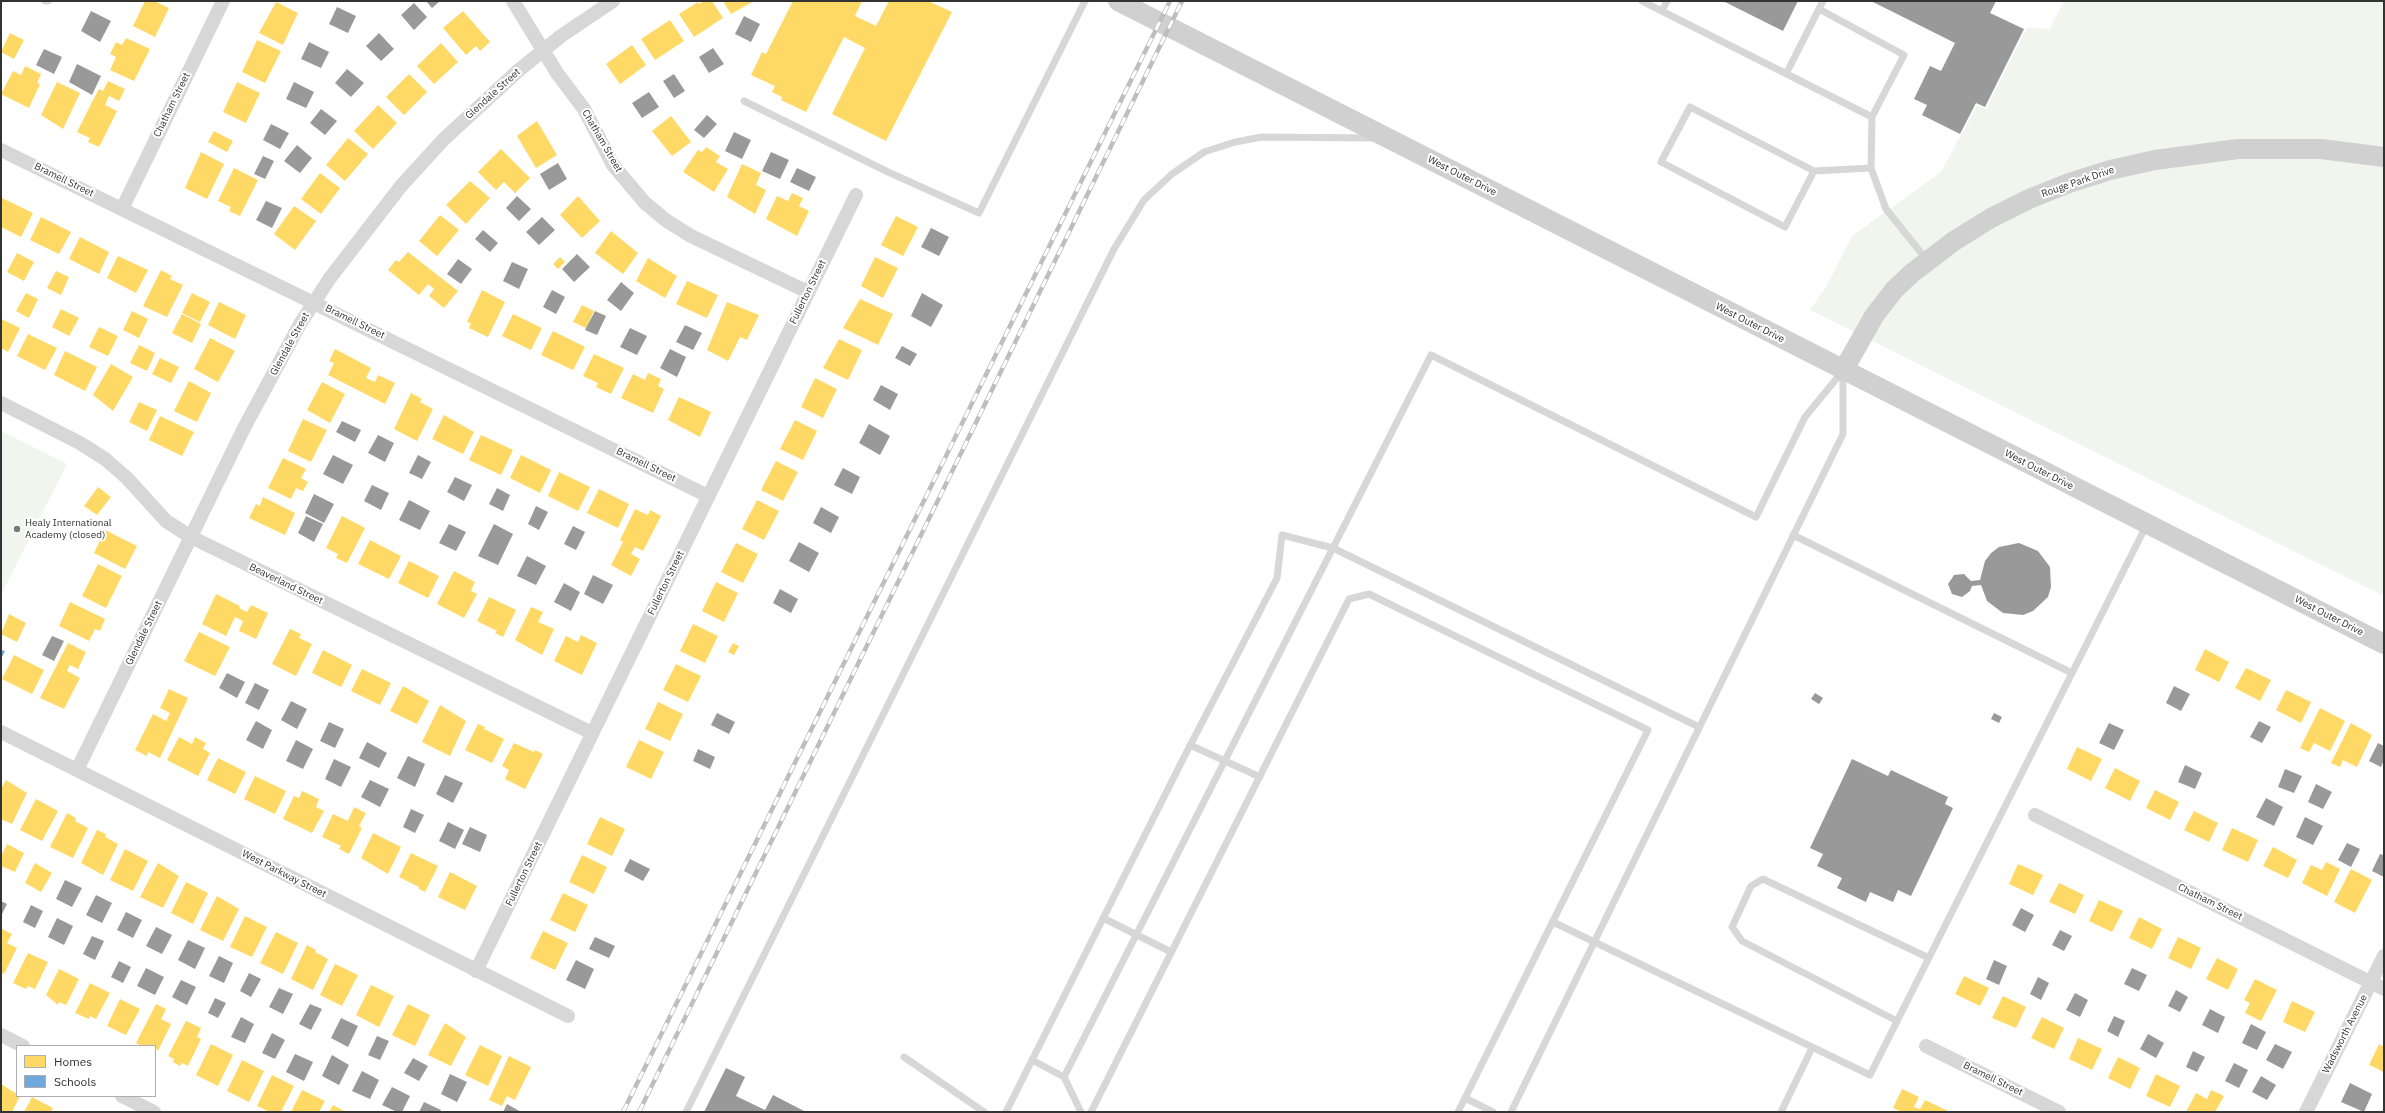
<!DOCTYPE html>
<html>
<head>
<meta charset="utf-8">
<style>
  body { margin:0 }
  #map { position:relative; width:2385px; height:1113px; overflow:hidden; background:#fff; font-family:"IBM Plex Sans",sans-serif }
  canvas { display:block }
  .frame { position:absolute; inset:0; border:2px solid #333; pointer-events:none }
  .legend { position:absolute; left:16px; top:1045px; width:140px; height:52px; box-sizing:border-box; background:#fff; border:1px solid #adadad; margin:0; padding:5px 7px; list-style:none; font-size:12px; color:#333 }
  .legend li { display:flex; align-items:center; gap:8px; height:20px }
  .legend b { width:20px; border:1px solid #adadad }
</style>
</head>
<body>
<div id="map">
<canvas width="2385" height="1113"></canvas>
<div class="frame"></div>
<ul class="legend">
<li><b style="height:11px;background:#ffd966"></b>Homes</li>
<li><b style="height:11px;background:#6fa8dc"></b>Schools</li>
</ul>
</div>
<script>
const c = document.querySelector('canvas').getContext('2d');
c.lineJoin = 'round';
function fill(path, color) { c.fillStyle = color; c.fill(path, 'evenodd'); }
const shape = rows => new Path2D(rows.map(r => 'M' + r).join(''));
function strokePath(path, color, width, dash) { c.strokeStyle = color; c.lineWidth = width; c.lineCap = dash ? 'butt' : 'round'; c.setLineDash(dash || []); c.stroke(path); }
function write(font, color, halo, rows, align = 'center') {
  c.font = font + ' "IBM Plex Sans",sans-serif'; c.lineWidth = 4; c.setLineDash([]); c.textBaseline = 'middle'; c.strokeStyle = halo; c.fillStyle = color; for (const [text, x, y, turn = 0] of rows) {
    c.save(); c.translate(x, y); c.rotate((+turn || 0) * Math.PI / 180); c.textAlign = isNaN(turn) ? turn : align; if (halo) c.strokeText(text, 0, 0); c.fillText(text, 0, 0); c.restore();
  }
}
fill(shape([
  [2064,1,2384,1,2384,596,1810,310,1826,287,1852,236,1941,172,1977,106,1986,109,2027,28,2050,29],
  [1,431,67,464,1,595]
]), '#f1f5ed');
fill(shape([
  [145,1,154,1,169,8,155,37,133,26],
  [704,1,712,1,723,18,694,37,679,14,698,2,699,4],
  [723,1,754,1,731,14],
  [793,1,862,1,855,16,876,26,889,1,928,1,952,12,886,141,832,114,865,48,844,37,806,112,781,100,782,97,772,92,775,86,751,75,762,52,766,54],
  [276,2,298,13,283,45,259,33],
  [463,11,490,42,480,51,476,46,466,55,443,28],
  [670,20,684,41,655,60,641,39],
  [10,33,24,40,14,59,1,52],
  [126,38,150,49,134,81,110,70,116,57,110,54,116,42,122,45],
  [257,40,281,51,265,83,242,72],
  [441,43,458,62,434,84,417,66],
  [632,45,646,65,620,84,606,64],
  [25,66,41,74,37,83,40,84,29,108,1,94,13,71,21,75],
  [409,74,427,92,404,115,386,97],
  [108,81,125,89,119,101,109,96,105,105,117,111,99,147,88,142,90,138,77,132,93,100,99,89,103,91],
  [57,82,80,93,63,129,41,115],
  [237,82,260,93,246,123,223,112],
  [378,105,397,123,373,149,354,131],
  [671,116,691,142,672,156,652,131],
  [537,121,557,155,536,168,517,136],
  [214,131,233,141,227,152,208,142],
  [348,138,368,154,345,181,326,165],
  [706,147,720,156,716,162,728,169,714,192,683,172,698,150,702,152],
  [501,149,530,178,515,193,504,182,496,190,478,172],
  [201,152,224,164,207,199,185,188],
  [742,164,761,173,756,185,766,190,755,214,727,197],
  [234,168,258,180,240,216,229,211,231,207,218,201],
  [320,173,340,188,321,214,301,199],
  [470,181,490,198,466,224,446,205],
  [792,193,803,198,799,206,809,211,797,236,766,219,777,196,788,201],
  [578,196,600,221,582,238,560,215],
  [2,198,33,213,21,237,1,227],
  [294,206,316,221,295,250,274,234],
  [440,215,459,230,437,256,419,241],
  [896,216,918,227,903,256,881,245],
  [41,217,71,232,59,254,30,240],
  [611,231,638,253,623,274,595,253],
  [80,237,109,252,99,274,69,259],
  [408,252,458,291,444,308,429,296,434,289,428,284,419,295,388,270,396,260,399,262],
  [17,253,34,262,24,281,7,272],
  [118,256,148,270,136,293,107,278],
  [560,257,565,262,558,269,553,264],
  [875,257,898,268,883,298,861,286],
  [648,258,677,276,665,298,636,281],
  [161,270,172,276,170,279,183,285,167,317,143,306],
  [56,271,69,277,61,295,47,288],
  [687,281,718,295,707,318,676,304],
  [482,290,505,302,488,337,469,328,471,323,467,322],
  [26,293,38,299,29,318,16,311],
  [192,293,210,302,200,322,182,313],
  [860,299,893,314,878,345,843,328],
  [219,302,246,315,235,339,208,325],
  [727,302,759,315,747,340,740,337,728,361,707,350],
  [582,305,594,311,586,328,573,322],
  [61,309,79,318,69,336,52,327],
  [132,311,148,319,139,338,123,330],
  [182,314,201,324,192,343,172,333],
  [513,314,542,328,531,350,502,336],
  [1,319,20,328,8,352,1,348],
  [99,327,118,336,108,356,89,347],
  [553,331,585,347,573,370,541,355],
  [28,334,57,348,45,370,17,356],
  [210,338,235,351,218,382,194,369],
  [839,339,862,350,848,380,823,368],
  [139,345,155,353,147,371,130,363],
  [335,349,371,368,366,378,375,382,378,375,395,383,385,404,328,375,334,363,329,361],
  [65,351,97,367,85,391,54,375],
  [594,354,624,368,611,394,596,387,598,383,583,376],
  [160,358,179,367,171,383,152,374],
  [111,364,133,377,113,411,93,395],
  [648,373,661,379,658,386,664,389,653,413,621,398,633,374,645,380],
  [815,378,837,389,823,418,801,407],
  [189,381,211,393,197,422,174,411],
  [322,382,345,394,330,423,307,410],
  [411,393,422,399,420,402,433,409,417,441,394,429],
  [679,397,711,412,700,437,668,420],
  [139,402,157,410,147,431,129,422],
  [444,415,474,432,463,454,432,439],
  [160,416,194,432,182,456,149,440],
  [303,419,327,430,311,462,288,451],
  [795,420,817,431,803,460,780,449],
  [481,435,513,450,501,475,469,460],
  [521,455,551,470,540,493,510,478],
  [283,458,306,469,301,478,308,482,303,491,296,488,291,499,268,488],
  [776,461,798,472,783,501,761,490],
  [559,472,590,487,578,511,548,496],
  [98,487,111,497,97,515,84,506],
  [599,489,629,504,618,528,587,513],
  [263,497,295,513,285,535,249,518,256,504,260,506],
  [757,500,779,511,764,540,742,529],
  [635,509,648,515,650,510,661,516,643,551,635,547,631,554,640,559,631,576,611,565,623,542,620,540],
  [342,516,365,528,347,563,336,558,338,554,326,548],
  [105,530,137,546,125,569,94,553],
  [370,540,401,556,389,579,358,564],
  [736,543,758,554,743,583,721,572],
  [409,561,439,576,428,598,398,583],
  [98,564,122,576,106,608,82,596],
  [454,571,475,582,471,591,477,594,464,618,437,604],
  [716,582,738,593,724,622,702,611],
  [216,594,240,606,239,608,247,612,251,605,268,613,256,639,239,631,243,621,235,617,226,636,202,624],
  [489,597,516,610,503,637,495,633,497,631,477,621],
  [70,602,105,619,100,631,95,629,89,641,59,626],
  [531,607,543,612,538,622,554,629,542,655,515,640],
  [9,614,26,623,17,642,1,634],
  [693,624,718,636,705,663,680,651],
  [290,629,301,634,299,638,312,644,296,676,272,664],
  [199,632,230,647,215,676,184,661],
  [581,635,597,643,582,675,554,661,566,636,578,642],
  [68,643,86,652,78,669,70,665,67,671,80,678,64,709,40,698],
  [733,643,739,646,734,655,728,652],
  [2205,649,2229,662,2219,682,2195,670],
  [323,650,352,665,341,687,312,673],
  [14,655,44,670,32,694,2,679],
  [676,664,701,676,688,702,663,690],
  [2246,668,2271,680,2260,701,2235,688],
  [362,669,391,683,380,705,351,691],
  [403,686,429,701,417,724,390,711],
  [169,689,188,698,160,758,148,752,147,756,135,750,153,714,166,721,170,713,160,708],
  [2286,690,2311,702,2301,723,2276,710],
  [658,702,683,714,670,741,645,729],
  [440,705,466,721,450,756,422,742],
  [2320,708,2345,721,2330,751,2314,743,2309,752,2300,748],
  [2351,723,2372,735,2357,767,2343,760,2340,767,2331,763],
  [478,724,485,727,484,729,504,739,492,763,465,750],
  [179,737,192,744,195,737,206,743,203,749,210,753,198,776,167,760],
  [639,740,664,752,651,779,626,767],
  [514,743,534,752,535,750,543,754,525,789,505,779,509,770,502,766],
  [2077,747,2102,759,2091,781,2067,769],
  [218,758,246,772,235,794,207,780],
  [2115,768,2140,781,2130,801,2105,788],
  [255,776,286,791,275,814,244,799],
  [6,780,27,793,12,824,1,819,1,789],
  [2155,790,2179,802,2170,820,2146,808],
  [302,791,319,799,316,807,324,811,312,833,283,819,294,796,299,798],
  [36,799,58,811,42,841,20,830],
  [354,807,366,813,359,826,362,828,349,854,339,849,341,846,322,837,333,814,348,821],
  [2194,811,2218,823,2209,842,2184,830],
  [67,813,76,818,75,821,88,828,73,858,50,847],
  [600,817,625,829,612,856,587,844],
  [2232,828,2258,840,2248,862,2222,850],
  [97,830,106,834,105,837,118,844,103,875,81,863],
  [373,833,401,847,388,874,361,858],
  [7,844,24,853,15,872,1,866,1,856],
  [2273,847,2297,860,2288,878,2263,866],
  [125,849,148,861,133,891,110,880],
  [411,853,438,866,425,892,419,889,419,887,399,877],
  [582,855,607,867,594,894,569,882],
  [2326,862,2340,869,2327,896,2302,883,2311,865,2322,870],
  [35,863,52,873,41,892,25,883],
  [158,863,179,876,163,908,140,897],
  [2018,864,2043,875,2033,895,2009,884],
  [2351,869,2372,880,2355,913,2334,902],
  [450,872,477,886,465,910,438,897],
  [186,882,208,893,193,924,171,913],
  [2059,883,2084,895,2075,914,2049,902],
  [563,893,588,905,575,932,550,920],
  [217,896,239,909,223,941,200,930],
  [2099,900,2123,911,2112,932,2089,921],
  [245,916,267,927,252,957,230,947],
  [2139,917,2162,929,2152,949,2129,938],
  [2,929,12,934,7,943,17,948,4,974,1,972],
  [543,931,568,943,555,970,530,958],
  [276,932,298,943,283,974,260,963],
  [2178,937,2201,948,2191,969,2168,958],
  [307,945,316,950,315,952,328,959,313,990,291,979],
  [28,953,48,962,35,989,28,986,26,989,13,983],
  [2217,958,2238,969,2228,990,2206,979],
  [335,964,358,975,342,1006,320,995],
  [59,969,79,979,66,1005,59,1002,58,1005,46,995],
  [1964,976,1989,988,1980,1006,1955,994],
  [2255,979,2277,990,2261,1021,2245,1013,2250,1003,2244,1000],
  [90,983,110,993,96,1019,90,1016,89,1019,75,1013],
  [371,985,394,996,379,1027,356,1015],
  [2003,996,2026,1007,2016,1028,1992,1018],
  [120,999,140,1009,126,1035,107,1026],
  [2292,1001,2315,1012,2305,1032,2283,1022],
  [156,1004,166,1009,161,1019,171,1024,158,1051,155,1046,141,1046,136,1043],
  [408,1004,430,1015,415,1046,392,1035],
  [2042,1017,2064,1028,2054,1049,2031,1038],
  [186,1021,201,1028,197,1037,201,1039,188,1066,182,1063,180,1066,173,1062,174,1059,168,1056],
  [445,1023,466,1037,451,1066,428,1055],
  [2078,1038,2102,1049,2092,1070,2069,1059],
  [211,1044,233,1055,218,1086,196,1075],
  [2379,1044,2384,1047,2384,1072,2369,1065],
  [480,1045,502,1056,488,1086,465,1075],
  [509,1056,531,1067,515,1100,507,1096,502,1106,489,1100],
  [2118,1057,2140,1068,2130,1089,2108,1078],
  [242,1060,264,1071,249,1102,227,1091],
  [2156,1074,2180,1086,2170,1107,2146,1096],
  [272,1075,294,1086,281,1112,270,1112,257,1106],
  [1,1084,20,1096,12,1112,1,1112],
  [1902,1089,1919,1097,1914,1107,1920,1109,1925,1100,1950,1112,1902,1112,1893,1108],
  [302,1090,325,1101,319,1112,291,1112],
  [2211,1090,2224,1096,2215,1112,2186,1112,2196,1093,2207,1099],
  [32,1097,53,1108,51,1112,24,1112],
  [333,1105,346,1112,329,1112]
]), '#ffd966');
fill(shape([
  [1,650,5,651,1,659]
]), '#6fa8dc');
fill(shape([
  [426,1,440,1,432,8],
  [1723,1,1798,1,1783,31],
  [1871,1,1996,1,1990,13,2024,29,1985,107,1976,103,1960,134,1922,115,1927,105,1914,99,1930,66,1941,71,1955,43],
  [414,3,427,17,414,30,401,15],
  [337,7,356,16,348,33,329,24],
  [91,11,111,21,100,42,81,31],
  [744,16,760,24,751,42,735,34],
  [379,33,394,49,381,61,366,46],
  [309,42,329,52,321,68,301,59],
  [713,48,724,64,709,73,699,57],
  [44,49,62,57,54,74,36,65],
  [77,64,101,76,92,95,69,82],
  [347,69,364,83,351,97,335,83],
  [674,74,685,91,674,98,663,81],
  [294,82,314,92,306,108,286,99],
  [649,92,659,107,642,118,632,103],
  [321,109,337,121,325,135,310,123],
  [707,115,717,124,704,138,694,130],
  [271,124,289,133,280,149,263,140],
  [734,132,751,140,742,159,725,151],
  [297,145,312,158,300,173,284,161],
  [771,152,789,160,780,179,762,171],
  [263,156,274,161,265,179,254,174],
  [558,163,567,179,549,190,540,174],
  [797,168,816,177,809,191,790,182],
  [517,196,531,209,519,221,506,208],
  [266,201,282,208,272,228,256,220],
  [542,217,555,230,539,245,526,232],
  [931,228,949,237,939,256,921,247],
  [483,230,498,243,490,252,475,239],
  [577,254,590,267,574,282,562,269],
  [458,259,472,269,461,284,447,274],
  [512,262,528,269,519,289,503,281],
  [621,282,634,293,621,311,607,300],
  [552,290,565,297,556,314,543,307],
  [922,293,943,305,931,327,911,316],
  [595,311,606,316,597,335,585,330],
  [685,325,702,333,693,350,676,342],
  [630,328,647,336,637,355,620,347],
  [902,346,917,354,910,366,895,358],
  [670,349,686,357,677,377,660,368],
  [881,385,898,394,890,410,873,400],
  [342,421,361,430,355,442,336,432],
  [869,424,890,436,880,455,859,443],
  [378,435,394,443,385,462,368,453],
  [333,455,353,465,343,484,323,474],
  [418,455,431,462,422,479,409,473],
  [843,468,860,477,852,494,834,485],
  [455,477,472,485,464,501,447,492],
  [372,485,389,493,381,510,364,501],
  [497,488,510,495,503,511,489,504],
  [314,494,334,504,324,523,305,513],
  [409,500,430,511,420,530,399,520],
  [536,506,548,512,539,530,528,524],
  [821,507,839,517,831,533,813,523],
  [306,516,323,524,314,542,298,533],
  [449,524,466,532,456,551,439,543],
  [494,524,513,534,498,565,478,556],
  [573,526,585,532,576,550,564,544],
  [799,542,819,553,809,572,789,561],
  [2019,543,2038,551,2050,567,2051,587,2048,597,2033,611,2023,615,2003,613,1987,601,1981,585,1972,586,1970,591,1962,597,1952,594,1948,584,1954,575,1964,574,1971,581,1980,580,1985,561,1991,553,1999,547],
  [527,556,546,566,536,585,517,576],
  [593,575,613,585,603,604,584,594],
  [564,583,580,592,571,611,554,602],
  [780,589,798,599,791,613,773,603],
  [52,636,64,641,54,661,42,655],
  [227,673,245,682,237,698,219,688],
  [255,683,269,690,259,710,245,703],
  [2174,686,2190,694,2181,711,2166,703],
  [1815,693,1823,698,1819,704,1811,699],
  [291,701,307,709,297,729,281,720],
  [717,713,735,722,729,734,711,725],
  [1994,713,2002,717,1999,723,1991,719],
  [256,721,272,730,263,749,246,740],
  [2259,721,2271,727,2262,743,2250,737],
  [329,722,344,729,335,748,320,741],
  [2109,723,2124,730,2114,750,2099,743],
  [296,740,313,749,303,769,286,761],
  [367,742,387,753,379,768,359,758],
  [2378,743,2384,746,2384,760,2381,767,2369,761],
  [698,749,715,757,710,769,693,761],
  [408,756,425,764,415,787,397,778],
  [334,759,351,767,341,787,325,779],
  [1852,759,1888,776,1891,770,1948,797,1945,804,1953,808,1911,896,1898,890,1893,902,1870,892,1866,902,1837,888,1842,878,1817,866,1823,854,1810,848],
  [2185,765,2202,773,2195,789,2178,782],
  [2285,769,2302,776,2294,793,2278,787],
  [445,775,463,783,453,803,436,794],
  [370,780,389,789,380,807,361,797],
  [2316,784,2332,792,2323,809,2308,802],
  [2266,798,2283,807,2274,826,2256,817],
  [411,809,424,815,415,833,403,827],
  [2305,817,2323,826,2313,845,2296,837],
  [448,822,464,830,455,849,439,841],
  [470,827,487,835,480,852,462,844],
  [2347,843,2360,849,2351,867,2338,860],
  [2380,854,2384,855,2384,877,2372,871],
  [630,859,650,869,643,881,624,871],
  [65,880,82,888,72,907,56,899],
  [96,895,112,903,102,923,86,915],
  [1,901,7,904,1,916],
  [31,905,43,911,35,928,23,922],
  [2021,908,2034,915,2025,932,2012,925],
  [126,912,142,920,133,938,117,930],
  [57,918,73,926,64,945,48,937],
  [156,927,172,935,162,954,146,946],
  [2060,930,2072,936,2064,951,2052,945],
  [92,936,104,941,95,960,83,954],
  [595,937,615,946,609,958,589,949],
  [188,940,205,948,195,969,178,960],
  [219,956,233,963,224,983,209,976],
  [576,960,594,969,585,989,566,980],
  [1994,960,2007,966,1999,985,1986,979],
  [119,961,131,967,123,983,111,977],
  [146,968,164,977,155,995,137,986],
  [2132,968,2147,975,2139,991,2124,984],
  [249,973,261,979,251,997,240,991],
  [2038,977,2049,983,2041,1000,2030,994],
  [181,980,196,987,187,1005,172,997],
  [279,988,293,994,283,1014,269,1007],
  [2176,990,2188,997,2180,1012,2168,1006],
  [2075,993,2088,1000,2080,1017,2066,1010],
  [215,998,226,1003,218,1018,208,1013],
  [310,1004,322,1009,311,1030,299,1024],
  [2210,1009,2225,1017,2218,1033,2202,1025],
  [2114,1016,2125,1021,2118,1037,2107,1031],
  [241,1017,254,1024,245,1043,231,1037],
  [341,1018,358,1026,348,1047,331,1038],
  [2251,1024,2266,1032,2257,1050,2242,1043],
  [272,1033,285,1040,275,1059,262,1053],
  [2148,1034,2164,1043,2156,1058,2140,1049],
  [377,1036,389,1041,380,1060,368,1055],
  [2275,1044,2292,1052,2283,1069,2266,1060],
  [2193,1051,2205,1057,2197,1072,2186,1067],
  [295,1054,313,1062,304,1081,286,1072],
  [332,1055,349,1065,339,1085,322,1076],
  [413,1058,428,1066,419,1081,404,1073],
  [2234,1063,2248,1070,2239,1088,2225,1081],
  [726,1068,745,1077,736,1096,765,1110,773,1095,806,1112,704,1112],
  [362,1071,379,1080,370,1099,352,1091],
  [450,1074,467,1082,457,1102,441,1094],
  [2261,1076,2276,1085,2267,1100,2252,1092],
  [2350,1083,2372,1094,2364,1112,2341,1102],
  [392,1087,410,1096,402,1112,397,1112,382,1105],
  [424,1102,441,1110,440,1112,419,1112],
  [507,1104,521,1112,503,1112]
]), '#999');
strokePath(shape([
  [45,1,48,1],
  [1642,1,1872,117,1871,168,1886,209,1926,259],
  [1819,9,1904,55,1872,117],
  [1662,11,1667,1],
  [1786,74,1823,1],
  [744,101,888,172,979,213,1085,1],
  [1814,171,1785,227,1661,162,1690,107,1814,171,1871,168],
  [1793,535,2072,673],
  [1190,745,1260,777],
  [1103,918,1171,952],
  [1553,922,1870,1075,2147,524],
  [1897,1021,1742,941,1732,927,1751,886,1763,879,1929,958],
  [904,1057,984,1112],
  [1032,1060,1064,1077],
  [1465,1098,1493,1112],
  [686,1112,1114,249,1144,200,1172,174,1204,152,1235,142,1262,137,1374,138],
  [1006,1112,1180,765,1277,578,1282,535,1333,548,1699,727],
  [1081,1112,1064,1077,1431,355,1756,517,1805,417,1842,372],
  [1091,1112,1349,599,1369,594,1648,730,1458,1112],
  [1511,1112,1843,434,1843,373],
  [1781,1112,1812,1048]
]), '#d7d7d7', 7);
strokePath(shape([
  [513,1,557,73,584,109,613,165,645,203,667,221,691,236,808,292],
  [1,150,708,496],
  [122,209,223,1],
  [1,403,80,443,105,459,127,478,166,521,191,537,592,733],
  [1,732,568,1016],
  [77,770,244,428,300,324,330,278,401,186,444,139,519,70,561,36,613,1],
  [2035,815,2384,989],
  [476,971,856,195],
  [1,1035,23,1046],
  [1926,1046,2059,1112],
  [122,1096,154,1112],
  [2306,1112,2384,956]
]), '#d7d7d7', 14);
strokePath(shape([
  [1118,1,2384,644],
  [1843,371,1874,316,1894,290,1912,273,1954,241,1991,218,2029,199,2069,183,2110,170,2155,160,2238,149,2321,149,2384,157]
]), '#d0d0d0', 20);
const rail = shape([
  [623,1112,1170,1],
  [639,1112,1182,1]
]);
strokePath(rail, '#bebebe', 4.5);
strokePath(rail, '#fff', 3, [9]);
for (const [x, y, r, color] of [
  [17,529,4,"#7a7a7a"]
]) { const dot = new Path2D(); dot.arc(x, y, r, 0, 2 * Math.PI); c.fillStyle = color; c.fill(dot); strokePath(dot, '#fff', 1.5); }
write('10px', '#333', '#fff', [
  ["Glendale Street",493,94,-42],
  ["Chatham Street",172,105,-64],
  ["Chatham Street",602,141,60],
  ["West Outer Drive",1462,176,27],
  ["Bramell Street",64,180,26],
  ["Rouge Park Drive",2078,182,-19],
  ["Fullerton Street",808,292,-64],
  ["Bramell Street",355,322,26],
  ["West Outer Drive",1750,323,27],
  ["Glendale Street",290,344,-61],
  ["Bramell Street",646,465,26],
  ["West Outer Drive",2039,470,27],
  ["Fullerton Street",666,583,-64],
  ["Beaverland Street",286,584,26],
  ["West Outer Drive",2329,616,27],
  ["Glendale Street",144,633,-64],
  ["West Parkway Street",284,874,27],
  ["Fullerton Street",524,874,-64],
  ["Chatham Street",2210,902,26],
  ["Wadsworth Avenue",2345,1034,-63],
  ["Bramell Street",1993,1079,26]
]);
write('10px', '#333', '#fff', [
  ["Healy International",25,523],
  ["Academy (closed)",25,535]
], 'left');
</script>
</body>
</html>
